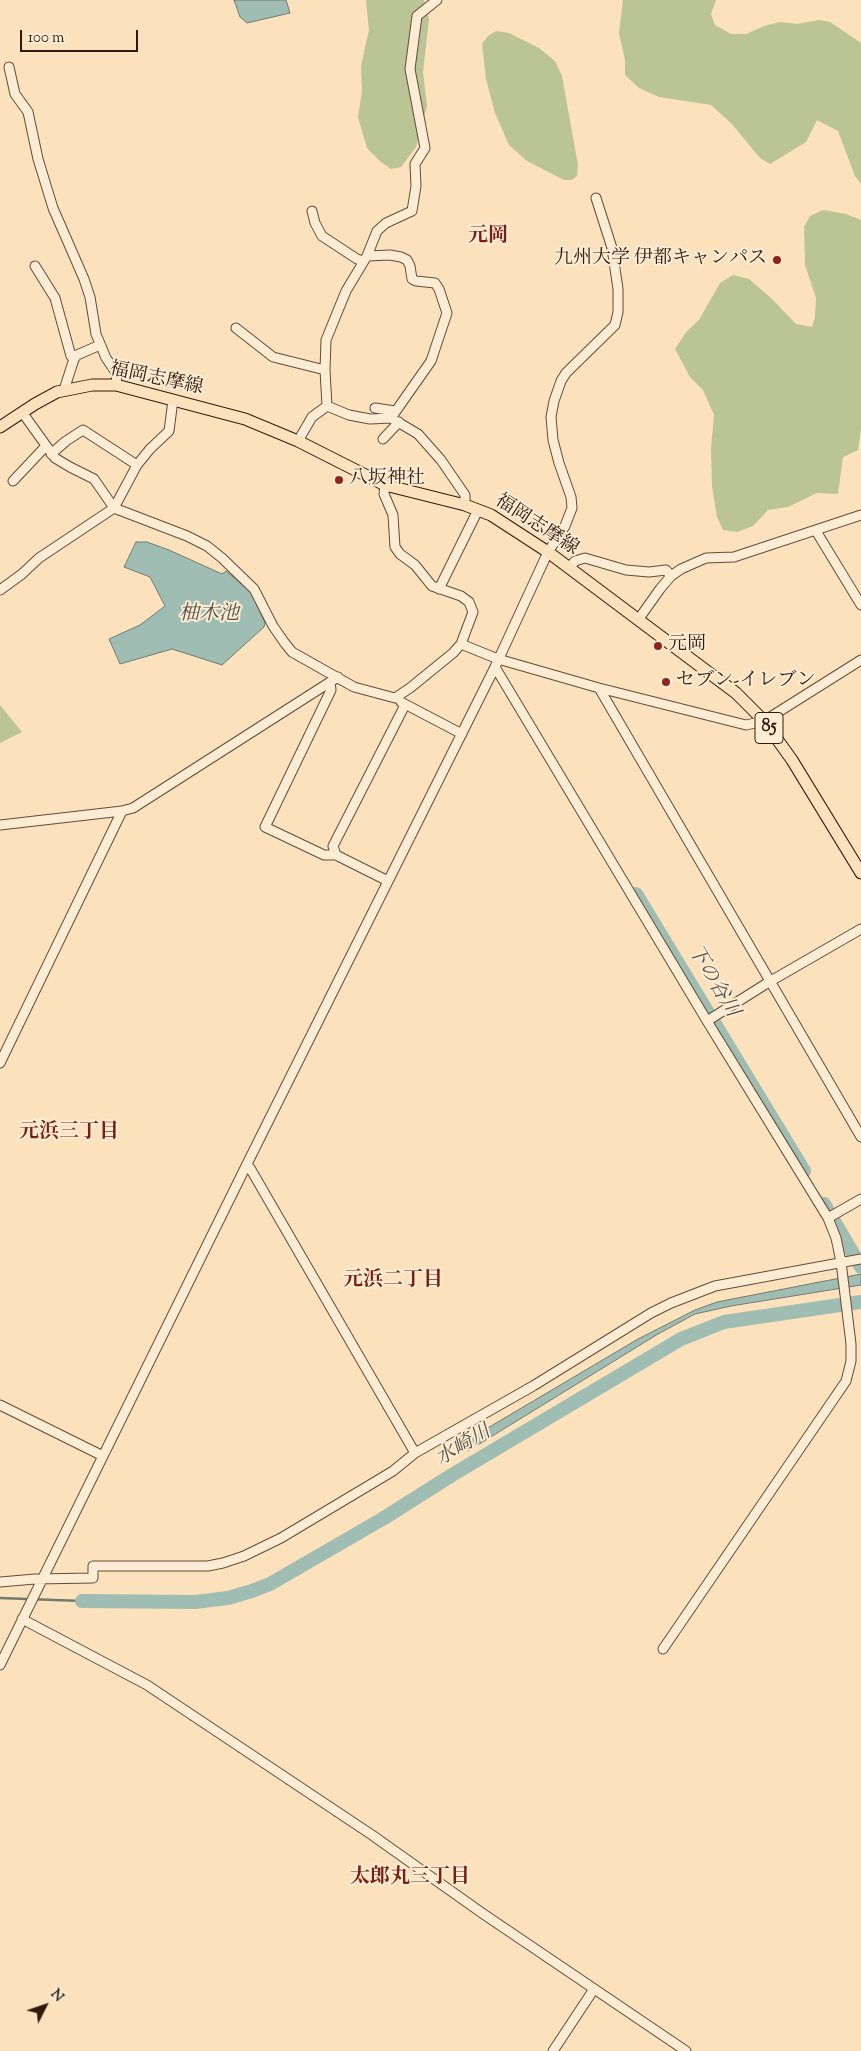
<!DOCTYPE html>
<html>
<head>
<meta charset="utf-8">
<style>
  body { margin:0 }
  #map { position:relative; width:861px; height:2051px; overflow:hidden; background:#fbe1bc; font-family:"Sorts Mill Goudy",serif }
  canvas { display:block }
  .north { position:absolute; left:20px; top:1981px; width:50px; height:50px; -webkit-text-stroke:4px #fcecd3; paint-order:stroke; rotate:49deg; font-size:14px; font-weight:700; line-height:20px; text-align:center; color:#30190d }
  .north::after { content:''; display:block; margin:auto; width:18px; height:22px; background:#30190d; clip-path:polygon(50% 0,100% 100%,50% 72%,0 100%) }
  .scale { position:absolute; left:20px; top:30px; width:118px; height:22px; box-sizing:border-box; border:2px solid #30190d; border-top:0; padding-left:6px; font-size:15px; line-height:18px; white-space:nowrap; color:#30190d; -webkit-text-stroke:4px #fcecd3; paint-order:stroke }
</style>
</head>
<body>
<div id="map">
<canvas width="861" height="2051"></canvas>
<div class="north">N</div>
<div class="scale">100 m</div>
</div>
<script>
const c = document.querySelector('canvas').getContext('2d');
c.lineJoin = 'round';
function fill(path, color) { c.fillStyle = color; c.fill(path, 'evenodd'); }
const shape = rows => new Path2D(rows.map(r => 'M' + r).join(''));
function strokePath(path, color, width, dash) { c.strokeStyle = color; c.lineWidth = width; c.lineCap = dash ? 'butt' : 'round'; c.setLineDash(dash || []); c.stroke(path); }
function write(font, color, halo, rows, align = 'center') {
  c.font = font + ' "Sorts Mill Goudy","Noto Serif JP",serif'; c.lineWidth = 4; c.setLineDash([]); c.textBaseline = 'middle'; c.strokeStyle = halo; c.fillStyle = color; for (const [text, x, y, turn = 0] of rows) {
    c.save(); c.translate(x, y); c.rotate((+turn || 0) * Math.PI / 180); c.textAlign = isNaN(turn) ? turn : align; if (halo) c.strokeText(text, 0, 0); c.fillText(text, 0, 0); c.restore();
  }
}
fill(shape([
  [366,0,424,0,429,19,423,72,427,106,416,147,401,167,391,169,381,162,367,148,358,117,362,91,361,66,369,30],
  [623,0,716,0,711,14,715,25,731,34,746,34,764,26,780,22,797,24,819,20,830,22,861,43,861,184,855,176,838,131,817,120,806,142,770,164,760,158,732,124,711,105,659,97,639,88,625,75,625,60,619,33],
  [496,31,509,33,539,48,555,61,562,76,578,165,577,176,572,180,564,180,527,161,509,145,495,113,486,79,482,44,488,36],
  [823,210,846,214,861,220,861,429,858,450,843,457,838,494,817,493,788,507,768,510,753,526,737,532,723,530,717,517,712,487,711,448,714,415,703,390,690,377,675,349,687,331,699,320,720,283,733,275,749,279,771,298,796,324,812,327,815,317,816,298,805,265,804,227,810,216],
  [0,705,22,732,0,743]
]), '#bac494');
const water = shape([
  [234,0,286,0,290,13,247,23,240,17,234,0],
  [136,542,147,542,169,550,222,574,226,571,252,593,265,623,264,627,222,665,172,649,120,664,109,639,140,625,165,606,150,577,124,567,136,542],
  [861,1274,861,1285,731,1306,695,1314,658,1334,468,1451,464,1442,638,1339,695,1310,717,1302,861,1274]
]);
fill(water, '#9fbdb2');
strokePath(water, '#737b70', 1);
strokePath(shape([
  [0,1598,82,1601]
]), '#737b70', 2.5);
strokePath(shape([
  [636,894,804,1171],
  [824,1204,861,1267],
  [82,1601,195,1602,228,1598,252,1591,270,1584,384,1518,452,1475,681,1339,724,1322,861,1302]
]), '#9fbdb2', 14);
const minor = shape([
  [9,67,15,94,28,112,38,159,53,208,84,279,90,297,96,334,106,358,117,374,116,385],
  [312,211,315,223,322,236,357,259,364,261],
  [367,256,390,255,401,257,407,260,410,266,412,279,416,281,435,283,439,289,447,313,431,361,391,418],
  [35,266,55,298,71,356,74,359],
  [236,328,273,357,325,370],
  [64,390,74,359,77,355,100,345],
  [327,406,325,370,326,340,346,291,367,256,377,231,386,223,412,211,416,186,415,164,425,148,410,69,417,16,437,0],
  [375,408,395,411],
  [22,412,55,458,70,467,94,479,114,508,187,536,207,546,222,558,254,589,273,626,284,642,292,652,354,687,395,698,410,688,453,653,461,644,473,612,469,602,461,596,432,586,415,565,400,554,395,547,393,515,384,494,385,485],
  [383,439,399,422],
  [298,441,312,417,327,406,349,415,370,419,391,418,418,434,441,460,465,495,465,505],
  [51,454,66,441,83,430,137,465],
  [13,481,46,446],
  [816,531,861,605],
  [569,568,575,561,585,558,626,570,649,572,666,570,671,576],
  [439,589,478,510],
  [0,590,22,574,39,558,114,508,137,465,150,449,169,431,173,400],
  [638,620,660,589,671,576,681,569,706,558,734,557,861,515],
  [461,644,498,659,599,688,746,725,764,721,861,660],
  [495,667,707,1021,828,1218,836,1238,841,1262,851,1344,851,1361,846,1381,663,1649],
  [330,682,331,690,265,827,324,855,336,855,388,881],
  [599,688,861,1137],
  [401,702,462,734],
  [0,825,122,811,133,808,338,677],
  [336,855,333,846,405,705],
  [707,1021,769,982,861,929],
  [0,1063,122,811],
  [246,1166,250,1168,415,1453],
  [828,1218,861,1199],
  [0,1405,103,1456],
  [0,1582,35,1579,93,1578,93,1566,208,1566,223,1563,244,1556,281,1538,393,1471,415,1453,533,1386,651,1313,671,1303,715,1286,861,1259],
  [22,1619,147,1685,372,1835,482,1913,686,2051],
  [0,1665,246,1166,495,667,548,552,565,526,572,508,571,497,559,463,553,440,551,417,554,401,561,381,566,373,615,325,618,312,618,289,612,248,596,198],
  [553,2051,594,1989]
]);
const major = shape([
  [0,427,35,404,57,392,92,385,116,385,245,419,298,441,385,485,465,505,491,515,548,552,736,693,764,721,792,760,861,873]
]);
strokePath(minor, '#634b39', 11);
strokePath(major, '#30190d', 13);
strokePath(minor, '#fcecd3', 9);
strokePath(major, '#fbe1bc', 11);
for (const [x, y, r, color] of [
  [777,260,5,"#8f2418"],
  [339,480,5,"#8f2418"],
  [658,646,5,"#8f2418"],
  [666,682,5,"#8f2418"]
]) { const dot = new Path2D(); dot.arc(x, y, r, 0, 2 * Math.PI); c.fillStyle = color; c.fill(dot); strokePath(dot, '#fcecd3', 2); }
for (const [x, y, w] of [
  [769,728,28]
]) { const box = new Path2D(); box.roundRect(x - w / 2, y - 15.5, w, 31, 4); c.fillStyle = '#fcecd3'; c.fill(box); strokePath(box, '#30190d', 1); }
write('bold 18px', '#30190d', null, [
  ["85",769,728]
]);
write('19px', '#30190d', '#fcecd3', [
  ["九州大学 伊都キャンパス",767,260,"right"],
  ["八坂神社",349,480],
  ["元岡",668,646],
  ["セブン-イレブン",676,682]
], 'left');
write('19px', '#30190d', '#fcecd3', [
  ["福岡志摩線",156,380,12],
  ["福岡志摩線",536,526,33]
]);
write('bold 20px', '#7a1f14', '#fcecd3', [
  ["元岡",488,238],
  ["元浜三丁目",69,1134],
  ["元浜二丁目",393,1282],
  ["太郎丸三丁目",410,1879]
]);
write('italic 20px', '#575247', '#fcecd3', [
  ["柚木池",209,616],
  ["下の谷川",712,982,59],
  ["水崎川",464,1447,-31]
]);
</script>
</body>
</html>
